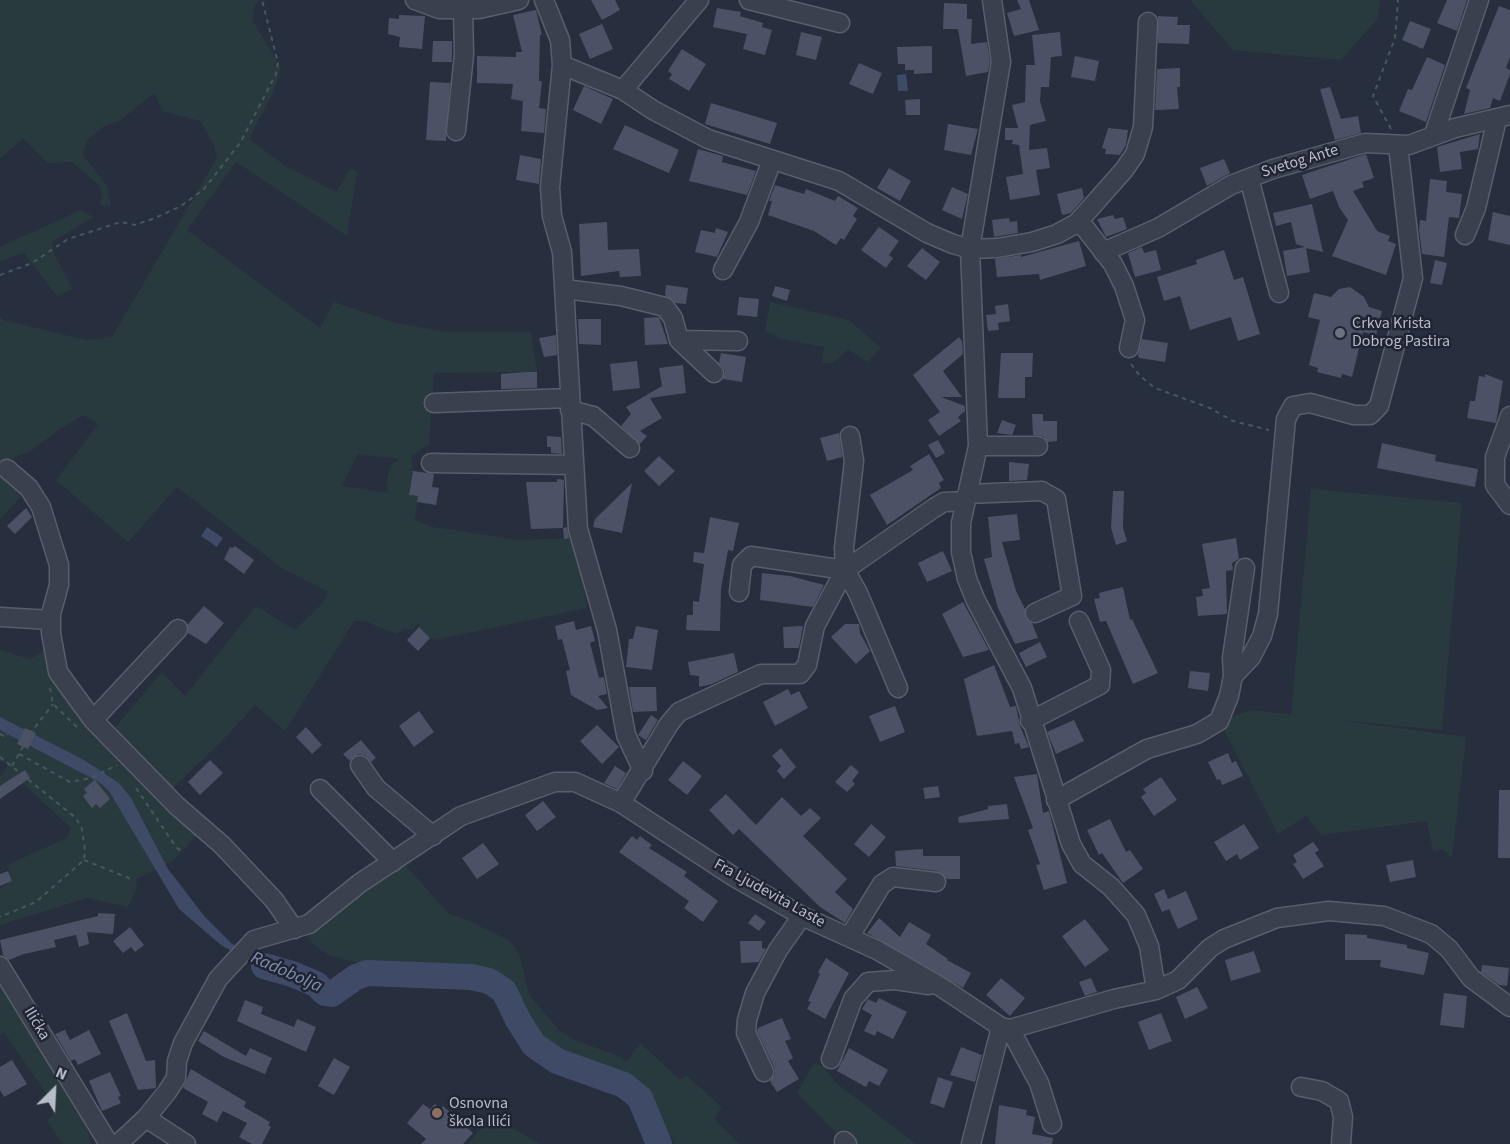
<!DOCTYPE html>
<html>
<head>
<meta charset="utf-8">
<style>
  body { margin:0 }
  #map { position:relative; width:1510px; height:1144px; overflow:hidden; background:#272e3e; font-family:"Source Sans 3",sans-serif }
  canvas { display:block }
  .north { position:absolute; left:24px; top:1060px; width:60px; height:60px; -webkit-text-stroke:4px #202534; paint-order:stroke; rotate:24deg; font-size:16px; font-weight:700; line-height:24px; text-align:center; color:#b7bcc9 }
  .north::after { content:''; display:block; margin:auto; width:21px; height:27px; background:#b7bcc9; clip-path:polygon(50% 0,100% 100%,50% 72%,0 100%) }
</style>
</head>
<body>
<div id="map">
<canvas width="1510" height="1144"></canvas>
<div class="north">N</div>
</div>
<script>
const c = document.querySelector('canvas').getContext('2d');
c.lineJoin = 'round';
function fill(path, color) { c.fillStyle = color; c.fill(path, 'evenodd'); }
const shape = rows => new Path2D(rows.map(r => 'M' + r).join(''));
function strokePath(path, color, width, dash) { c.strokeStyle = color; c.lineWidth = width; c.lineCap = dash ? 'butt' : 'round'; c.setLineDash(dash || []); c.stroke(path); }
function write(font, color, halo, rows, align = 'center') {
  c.font = font + ' "Source Sans 3",sans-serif'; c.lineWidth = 5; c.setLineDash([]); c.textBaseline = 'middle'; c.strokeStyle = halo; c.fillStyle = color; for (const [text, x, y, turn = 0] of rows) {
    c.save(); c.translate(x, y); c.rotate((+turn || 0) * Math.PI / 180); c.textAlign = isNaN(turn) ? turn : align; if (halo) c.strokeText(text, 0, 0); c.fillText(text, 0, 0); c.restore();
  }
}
fill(shape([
  [0,0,259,0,254,8,253,21,281,68,274,91,249,139,287,167,336,192,351,168,357,172,347,236,236,162,187,230,320,328,334,302,396,323,447,332,531,332,537,372,434,373,429,445,411,456,413,471,409,494,418,496,415,520,432,527,518,540,575,538,587,608,439,639,430,638,419,627,419,622,413,629,404,629,397,634,364,621,354,621,285,731,255,705,222,741,164,796,200,832,172,862,137,879,136,890,128,907,87,898,0,925,0,889,12,880,7,865,67,838,71,828,23,783,0,786,0,777,8,765,0,761,0,650,30,659,49,648,106,738,162,672,185,696,256,606,295,630,322,604,328,592,283,569,177,487,128,542,56,480,98,424,83,415,60,429,32,450,3,462,8,482,21,497,0,519,0,316,3,320,86,340,112,337,217,158,214,145,200,121,162,111,154,93,121,120,103,127,87,140,83,155,107,186,111,206,100,205,102,194,98,184,72,162,48,163,23,139,0,158],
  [358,454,399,459,390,467,386,483,388,493,342,486],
  [1190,0,1380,0,1378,18,1341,60,1233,50],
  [81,210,93,217,52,242,54,254,73,289,57,296,24,253,0,261,0,247],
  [770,302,849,320,881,348,867,362,848,349,833,363,822,363,824,347,782,339,765,331],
  [1311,489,1462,503,1442,730,1337,720,1466,737,1452,858,1443,849,1433,851,1427,821,1321,835,1306,816,1278,834,1219,721,1252,710,1291,715],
  [399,858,449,914,465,919,510,941,519,953,529,995,560,1031,575,1040,621,1057,626,1062,640,1043,680,1080,687,1076,722,1107,714,1119,740,1144,675,1144,643,1088,625,1072,567,1053,543,1038,523,1013,514,992,485,971,436,965,355,962,329,955,313,944,301,927],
  [0,972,86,1116,90,1144,63,1144,47,1121,57,1110,4,1032,0,1034],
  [814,1063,824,1067,835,1082,916,1144,847,1144,797,1093],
  [478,1118,511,1127,540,1144,468,1144,480,1129,475,1123]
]), '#293a3f');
fill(shape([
  [906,74,908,91,898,91,897,75],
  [207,527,223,538,217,547,201,536],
  [0,717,84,760,119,783,131,798,168,869,205,917,231,943,265,962,270,960,298,970,295,982,280,978,221,945,179,909,109,791,99,782,0,730]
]), '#3e4a66');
strokePath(shape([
  [264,966,292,974,316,984,325,993,332,994,356,977,367,973,471,977,489,981,504,991,518,1020,534,1045,557,1061,624,1085,640,1098,659,1144]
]), '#3e4a66', 26);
fill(shape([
  [591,0,615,0,620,10,602,20],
  [1017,0,1029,0,1039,30,1014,36,1007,13,1021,9],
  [1447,0,1467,0,1457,31,1437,23],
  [944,3,967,4,967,19,972,19,971,44,987,42,990,62,988,72,966,76,958,29,943,29],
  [1499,6,1510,10,1510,57,1506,68,1510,70,1510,74,1500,101,1493,98,1490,108,1464,114,1470,90,1466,88],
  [717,8,741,12,740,16,763,23,762,27,772,30,765,55,743,49,747,34,713,27],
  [536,10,542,35,540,35,539,81,542,81,539,108,546,109,544,133,521,131,523,101,511,99,513,84,477,83,477,56,516,57,516,52,522,52,513,15],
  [399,15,425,16,422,49,399,47,400,37,388,34,389,18,399,19],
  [1158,16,1178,17,1177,25,1190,25,1189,44,1158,43],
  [1410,21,1431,29,1423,49,1402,40],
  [602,24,613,49,590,59,579,34],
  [801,32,822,37,816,60,796,55],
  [1060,32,1062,56,1051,57,1049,87,1041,87,1040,101,1046,121,1030,125,1029,150,1047,148,1050,168,1036,170,1040,195,1010,200,1006,177,1023,174,1019,145,1012,144,1013,140,1005,140,1005,128,1018,128,1012,105,1025,102,1026,65,1035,65,1032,35],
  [433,41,452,41,452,62,432,62],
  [932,46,932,73,914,74,914,70,905,70,905,64,898,64,897,47],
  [682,49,706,64,689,91,669,79,672,74,668,71],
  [1075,56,1099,61,1095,81,1071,77],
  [1427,57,1445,65,1426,122,1399,111,1408,89,1412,90],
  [859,63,882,73,873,94,849,84],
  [1180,68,1180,87,1177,87,1179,109,1155,110,1157,69],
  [430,82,450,83,446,141,426,140],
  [584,86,613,99,601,124,573,110],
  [1330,87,1341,119,1358,116,1361,133,1335,140,1320,89],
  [920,99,920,115,906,115,905,100],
  [711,103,777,123,770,144,705,124],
  [948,124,978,129,971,155,944,150],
  [625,125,679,150,669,173,613,149],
  [1108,128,1128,130,1126,145,1120,155,1105,154,1106,149,1102,148],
  [1480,134,1478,149,1460,152,1462,169,1440,172,1437,147],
  [698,149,723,156,722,162,756,171,747,195,689,181],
  [1366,154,1374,178,1362,182,1364,187,1353,191,1377,231,1390,236,1388,241,1396,244,1386,275,1332,256,1348,220,1339,207,1333,191,1310,199,1302,175],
  [520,155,541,159,539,184,516,180],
  [1224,159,1230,173,1207,186,1200,168],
  [889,168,911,181,900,201,877,188],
  [1430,179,1447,181,1446,192,1462,194,1459,218,1449,217,1444,257,1422,254,1419,229,1420,220,1426,221],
  [775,185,804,194,806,189,835,201,838,196,858,208,853,216,857,219,844,240,841,238,836,245,814,231,768,215,772,201,769,201],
  [952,187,968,194,962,219,942,210],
  [1082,188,1084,198,1071,213,1062,215,1057,194],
  [1312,204,1323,252,1306,248,1310,272,1287,276,1283,251,1305,247,1296,244,1291,222,1276,226,1273,213],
  [1493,212,1510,216,1510,245,1488,240],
  [1113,215,1115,219,1123,217,1127,229,1106,237,1097,219],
  [1009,218,1010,222,1017,221,1018,233,994,237,992,220],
  [607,222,608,250,639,249,641,276,620,277,619,271,581,276,579,224],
  [879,227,899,241,889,255,893,258,886,268,861,250],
  [716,228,728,232,717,257,695,252,701,230,715,233],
  [1079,241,1086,266,1040,280,1039,274,997,277,995,259,1021,255,1021,257],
  [1142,247,1144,253,1156,250,1161,270,1135,277,1128,253],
  [922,248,940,262,926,280,907,266],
  [1224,250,1234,280,1243,277,1260,334,1238,341,1231,317,1190,330,1180,296,1164,301,1157,277,1197,264,1196,260],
  [1435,260,1447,263,1442,285,1430,283],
  [666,285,688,288,686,304,676,303,665,295],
  [775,286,790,290,787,301,772,296],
  [1350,287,1364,297,1369,307,1382,311,1376,335,1363,332,1352,377,1342,374,1341,378,1317,372,1318,368,1309,365,1320,320,1308,317,1314,293,1331,297,1339,289],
  [739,297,759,299,757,317,737,315],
  [1008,304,1010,321,998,323,999,330,988,331,986,315,996,314,995,306],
  [659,317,668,344,645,345,644,318],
  [578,319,601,319,601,345,579,344],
  [556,335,557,355,544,357,539,338],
  [959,337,962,341,963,354,943,371,962,397,941,397,965,406,965,411,958,417,961,421,939,436,928,420,940,412,913,375],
  [1142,339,1168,343,1165,362,1139,358,1138,355],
  [721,353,746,357,742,382,723,379,725,370,719,363],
  [1001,353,1033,353,1032,377,1025,377,1025,398,998,398],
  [637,361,640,388,613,391,610,364],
  [683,365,686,393,650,398,662,418,640,431,647,436,640,444,621,426,631,414,626,407,662,386,659,368],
  [526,372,537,372,537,388,501,389,501,374],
  [1485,374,1503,381,1496,423,1467,418,1470,401,1475,401,1479,376,1485,377],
  [1032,414,1043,414,1043,421,1057,421,1057,441,1048,442,1043,436,1033,435],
  [1002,420,1016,425,1012,435,997,433],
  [839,433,842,457,827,461,820,438],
  [547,436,561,437,562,454,551,453,551,447,547,447],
  [938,440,945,453,936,458,928,445],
  [1382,443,1436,455,1435,461,1478,469,1475,487,1377,468],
  [929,454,944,480,939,483,941,488,887,525,870,495,913,470,910,466],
  [659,456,675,471,659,486,644,471],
  [1009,462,1029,464,1027,480,1009,481],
  [413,471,434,474,432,487,439,488,436,505,417,502,418,496,409,495],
  [557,479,564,480,563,528,567,527,569,538,564,539,563,528,531,529,526,482,557,482],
  [632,483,622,533,593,527,595,519],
  [1113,491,1124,491,1123,528,1127,541,1116,545,1111,528],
  [26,508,32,517,15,534,7,526],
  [1017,514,1020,540,1002,542,1016,591,1025,609,1025,617,1032,623,1038,638,1015,644,998,608,984,559,992,557,988,517],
  [710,517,739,523,733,551,728,550,721,589,720,631,686,630,687,615,693,615,693,601,699,602,704,564,693,562,694,552,704,553],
  [1236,538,1239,559,1232,563,1233,570,1226,571,1227,614,1198,616,1196,597,1203,596,1202,589,1210,588,1202,544],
  [235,546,254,560,244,574,224,559,230,547,232,548],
  [943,551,952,571,927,582,918,563],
  [762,573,790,576,824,585,813,607,760,600],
  [1123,587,1130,620,1132,619,1158,673,1133,684,1106,621,1100,622,1094,599,1100,598,1099,593],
  [963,602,989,650,963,657,942,614],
  [204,606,224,623,206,644,188,633,188,624],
  [574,621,576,630,591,626,595,641,590,643,599,678,604,677,607,694,598,696,608,708,597,710,571,695,566,671,570,670,562,639,558,640,555,626],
  [845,624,859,624,860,633,870,651,856,664,831,637],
  [636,626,658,630,652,670,626,667,629,639,633,639],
  [803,626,799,648,784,648,783,627],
  [419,627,430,638,418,651,407,640],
  [1040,642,1047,657,1026,667,1019,653],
  [734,653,738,672,712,684,699,687,699,676,690,675,688,662],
  [994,665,1010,707,1016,706,1020,726,1029,747,1021,749,1019,743,1015,744,1012,731,977,736,964,679],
  [1190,671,1210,673,1208,691,1188,688],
  [629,687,656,687,657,711,633,712],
  [788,689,791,695,799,691,808,708,775,726,763,702],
  [895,706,905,732,880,742,869,716],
  [419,711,434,732,414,747,399,726],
  [651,715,658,720,646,740,638,735],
  [1074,720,1084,741,1056,754,1047,732],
  [597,725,619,747,602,764,580,741],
  [306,727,322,745,312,754,296,737],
  [25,728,36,733,28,749,17,744],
  [361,740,376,758,371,762,365,755,358,754,350,761,343,754],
  [781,748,796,767,784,779,777,771,781,766,772,756],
  [1228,753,1232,763,1236,761,1243,776,1222,785,1220,779,1217,780,1208,762],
  [210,760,223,773,200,795,188,782],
  [683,761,702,776,687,795,668,780],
  [851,765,859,772,852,781,855,784,847,792,835,782],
  [615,766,626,773,617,789,604,783],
  [25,770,30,778,0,799,0,786],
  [1037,774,1043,813,1049,811,1067,883,1044,890,1036,865,1040,864,1028,830,1033,828,1014,777],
  [1161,777,1177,800,1154,816,1141,797,1146,793,1143,789],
  [95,780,110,799,100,808,96,804,92,808,83,796,87,793,84,789],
  [938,786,940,797,925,799,923,788],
  [1499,790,1510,790,1510,858,1498,858],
  [726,794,756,825,782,797,801,816,810,808,821,818,803,836,847,879,835,892,853,909,845,923,820,907,739,829,733,835,709,810],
  [543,801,556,817,537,831,525,815],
  [1007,804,1009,819,959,823,958,817,988,809,988,806],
  [1110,819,1126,852,1130,850,1143,869,1123,883,1102,853,1099,855,1087,830],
  [871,824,886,837,869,857,854,844],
  [1244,824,1259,848,1240,860,1237,854,1226,861,1214,842],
  [632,836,637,840,640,836,652,845,649,848,687,872,684,876,718,901,703,922,684,908,689,901,619,852],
  [1313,842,1319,850,1315,853,1324,866,1303,879,1293,864,1297,862,1293,855],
  [483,843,499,864,477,879,462,858],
  [923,849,923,856,960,856,960,879,947,879,937,871,896,866,895,851],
  [1413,860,1416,877,1390,882,1386,865],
  [8,871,12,881,0,886,0,874],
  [1164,889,1168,899,1186,891,1198,919,1178,929,1169,909,1162,912,1154,894],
  [98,913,115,914,113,934,87,932,89,944,79,947,76,935,54,940,56,947,24,954,9,960,3,955,0,940,98,916],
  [755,914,766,922,759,931,748,923],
  [879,918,900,937,909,922,931,935,926,944,948,959,947,960,971,973,963,988,867,933],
  [1085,919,1109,950,1085,967,1062,936],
  [130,927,144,945,135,952,131,947,123,953,113,941],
  [1345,934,1367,935,1367,938,1407,945,1407,948,1429,953,1424,975,1380,967,1381,960,1345,960],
  [740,941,762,941,762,948,766,949,759,962,741,963],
  [1254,951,1261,972,1231,981,1225,960],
  [826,958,849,973,825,1019,807,1009,811,1002,808,1001,820,974,818,972],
  [1482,965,1509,968,1507,986,1499,985,1481,972],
  [1001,978,1025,998,1010,1016,986,995],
  [1091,978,1097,992,1085,996,1079,982],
  [1197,987,1208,1008,1185,1019,1176,997],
  [1444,993,1467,996,1464,1028,1440,1025],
  [879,998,907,1012,893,1039,877,1031,875,1036,864,1031,872,1015,862,1009,868,999,876,1003],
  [245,1000,263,1007,261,1014,294,1027,297,1019,316,1027,306,1052,237,1021],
  [127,1013,146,1061,155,1060,156,1088,138,1090,109,1021],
  [1161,1013,1172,1041,1149,1050,1138,1022],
  [782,1018,791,1039,785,1041,793,1058,788,1061,799,1079,777,1092,770,1081,775,1074,774,1067,757,1031,758,1028],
  [65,1030,70,1040,89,1030,101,1054,78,1065,75,1059,71,1061,55,1034],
  [204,1031,246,1056,250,1048,272,1058,265,1074,224,1057,198,1041],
  [961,1047,982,1055,975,1082,950,1075],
  [849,1048,888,1070,879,1086,869,1081,866,1087,837,1071],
  [334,1058,350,1067,334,1095,318,1086],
  [12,1060,27,1084,4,1097,0,1090,0,1067],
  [191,1069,246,1102,244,1107,270,1122,268,1125,271,1127,262,1144,252,1144,239,1137,247,1123,223,1111,217,1122,202,1114,208,1102,183,1088],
  [110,1072,121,1096,118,1097,121,1103,102,1111,89,1081],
  [938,1077,953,1082,944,1108,930,1103],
  [423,1104,430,1109,435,1104,440,1109,443,1106,473,1133,463,1144,421,1144,426,1139,407,1123],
  [999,1105,1027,1110,1026,1115,1035,1117,1032,1134,1053,1138,1052,1144,995,1144]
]), '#4c5265');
const minor = shape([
  [415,0,439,9,479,9,519,0],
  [544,0,560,40,562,65,550,187,552,216,562,252,578,529,607,630,626,735,643,771],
  [749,0,840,23],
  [992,0,1001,62,970,249,978,446,961,523,961,552,967,579,976,601,1022,688,1071,844,1082,864,1111,887,1136,915,1149,946,1156,990],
  [562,65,623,90,653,110,708,139,839,181,927,233,953,244,970,249,997,248,1032,242,1057,234,1077,223,1124,170,1135,154,1143,127,1148,22],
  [623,90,699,0],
  [456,131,464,55,463,9],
  [1434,134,1479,0],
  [1249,178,1279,293],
  [1077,223,1085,228,1113,264,1124,286,1135,320,1129,348],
  [1465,235,1476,208,1497,119],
  [1103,252,1158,228,1231,185,1273,169,1365,143,1409,145,1455,128,1510,115],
  [723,270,749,222,772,160],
  [564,289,621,296,665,307,673,318,679,340,714,373],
  [679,340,738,341],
  [434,403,569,398],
  [570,410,593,416,630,448],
  [1510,416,1495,457,1495,485,1510,505],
  [850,436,854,461,844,548,845,570,858,593,898,688],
  [978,446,1038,446],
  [431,463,573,465],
  [7,469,29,488,41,507,59,565,59,585,51,614,51,633,58,672,93,720,177,806,222,845,274,900,294,929],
  [967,494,1042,491,1056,499,1072,596,1035,613],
  [739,592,742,565,751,556,845,570],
  [0,617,51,620],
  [1233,676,1251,657,1262,636,1268,614,1286,419,1293,406,1310,403,1354,415,1370,415,1379,406,1413,278,1398,145],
  [93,720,178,629],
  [1030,721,1100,685,1101,670,1079,621],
  [360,765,376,788,433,836],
  [320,789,393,862],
  [1056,800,1147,749,1197,734,1219,721,1229,696,1233,676,1232,658,1245,568],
  [621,803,669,724,679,712,761,674,800,674,807,665,815,626,845,570,934,508,944,502,965,501],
  [850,936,882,884,893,877,936,882],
  [0,966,109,1144],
  [1010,1029,1039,1083,1052,1124],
  [831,1059,853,999,868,982,895,980,929,985],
  [764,1072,746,1033,747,1020,755,993,778,950,802,916],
  [1301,1087,1322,1091,1339,1101,1343,1117,1341,1144],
  [146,1118,186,1144],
  [844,1141,847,1144],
  [118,1144,146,1118,167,1092,176,1078,177,1061,183,1043,218,979,254,940,309,924,360,883,461,816,555,782,575,782,621,803,734,877,802,916,877,950,941,987,1001,1027,1010,1029,1114,999,1156,990,1178,980,1210,948,1224,939,1277,918,1329,911,1384,916,1431,934,1449,949,1471,978,1510,1007],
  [971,1144,1001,1027]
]);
strokePath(minor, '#595e6c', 21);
strokePath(shape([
  [1391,129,1373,96,1395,38,1398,0],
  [0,275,32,263,68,239,121,222,135,225,155,218,181,206,204,189,240,143,276,74,278,63,262,0],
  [1131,364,1140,376,1155,388,1210,408,1233,421,1269,430],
  [50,688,53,704,78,728],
  [0,734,6,737,7,734],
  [19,754,70,782,91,778,117,765],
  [0,757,76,818,82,829,85,850,84,860,36,902,0,917],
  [12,766,32,731,53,704],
  [136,788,176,847,184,853],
  [84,860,131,879]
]), '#47575c', 2, [4.5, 4.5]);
strokePath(minor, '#3b404e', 18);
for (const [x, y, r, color] of [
  [1340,333,6,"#6b7280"],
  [437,1113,6,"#8d6e63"]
]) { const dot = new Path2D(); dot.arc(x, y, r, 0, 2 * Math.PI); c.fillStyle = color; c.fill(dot); strokePath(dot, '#202534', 2); }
write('16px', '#b7bcc9', '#202534', [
  ["Svetog Ante",1300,162,-17],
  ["Fra Ljudevita Laste",769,894,29],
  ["Ilićka",36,1024,59]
]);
write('16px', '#b7bcc9', '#202534', [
  ["Crkva Krista",1352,324],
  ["Dobrog Pastira",1352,342],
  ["Osnovna",449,1104],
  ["škola Ilići",449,1122]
], 'left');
write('italic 18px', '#818eae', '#202534', [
  ["Radobolja",286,973,24]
]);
</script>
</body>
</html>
